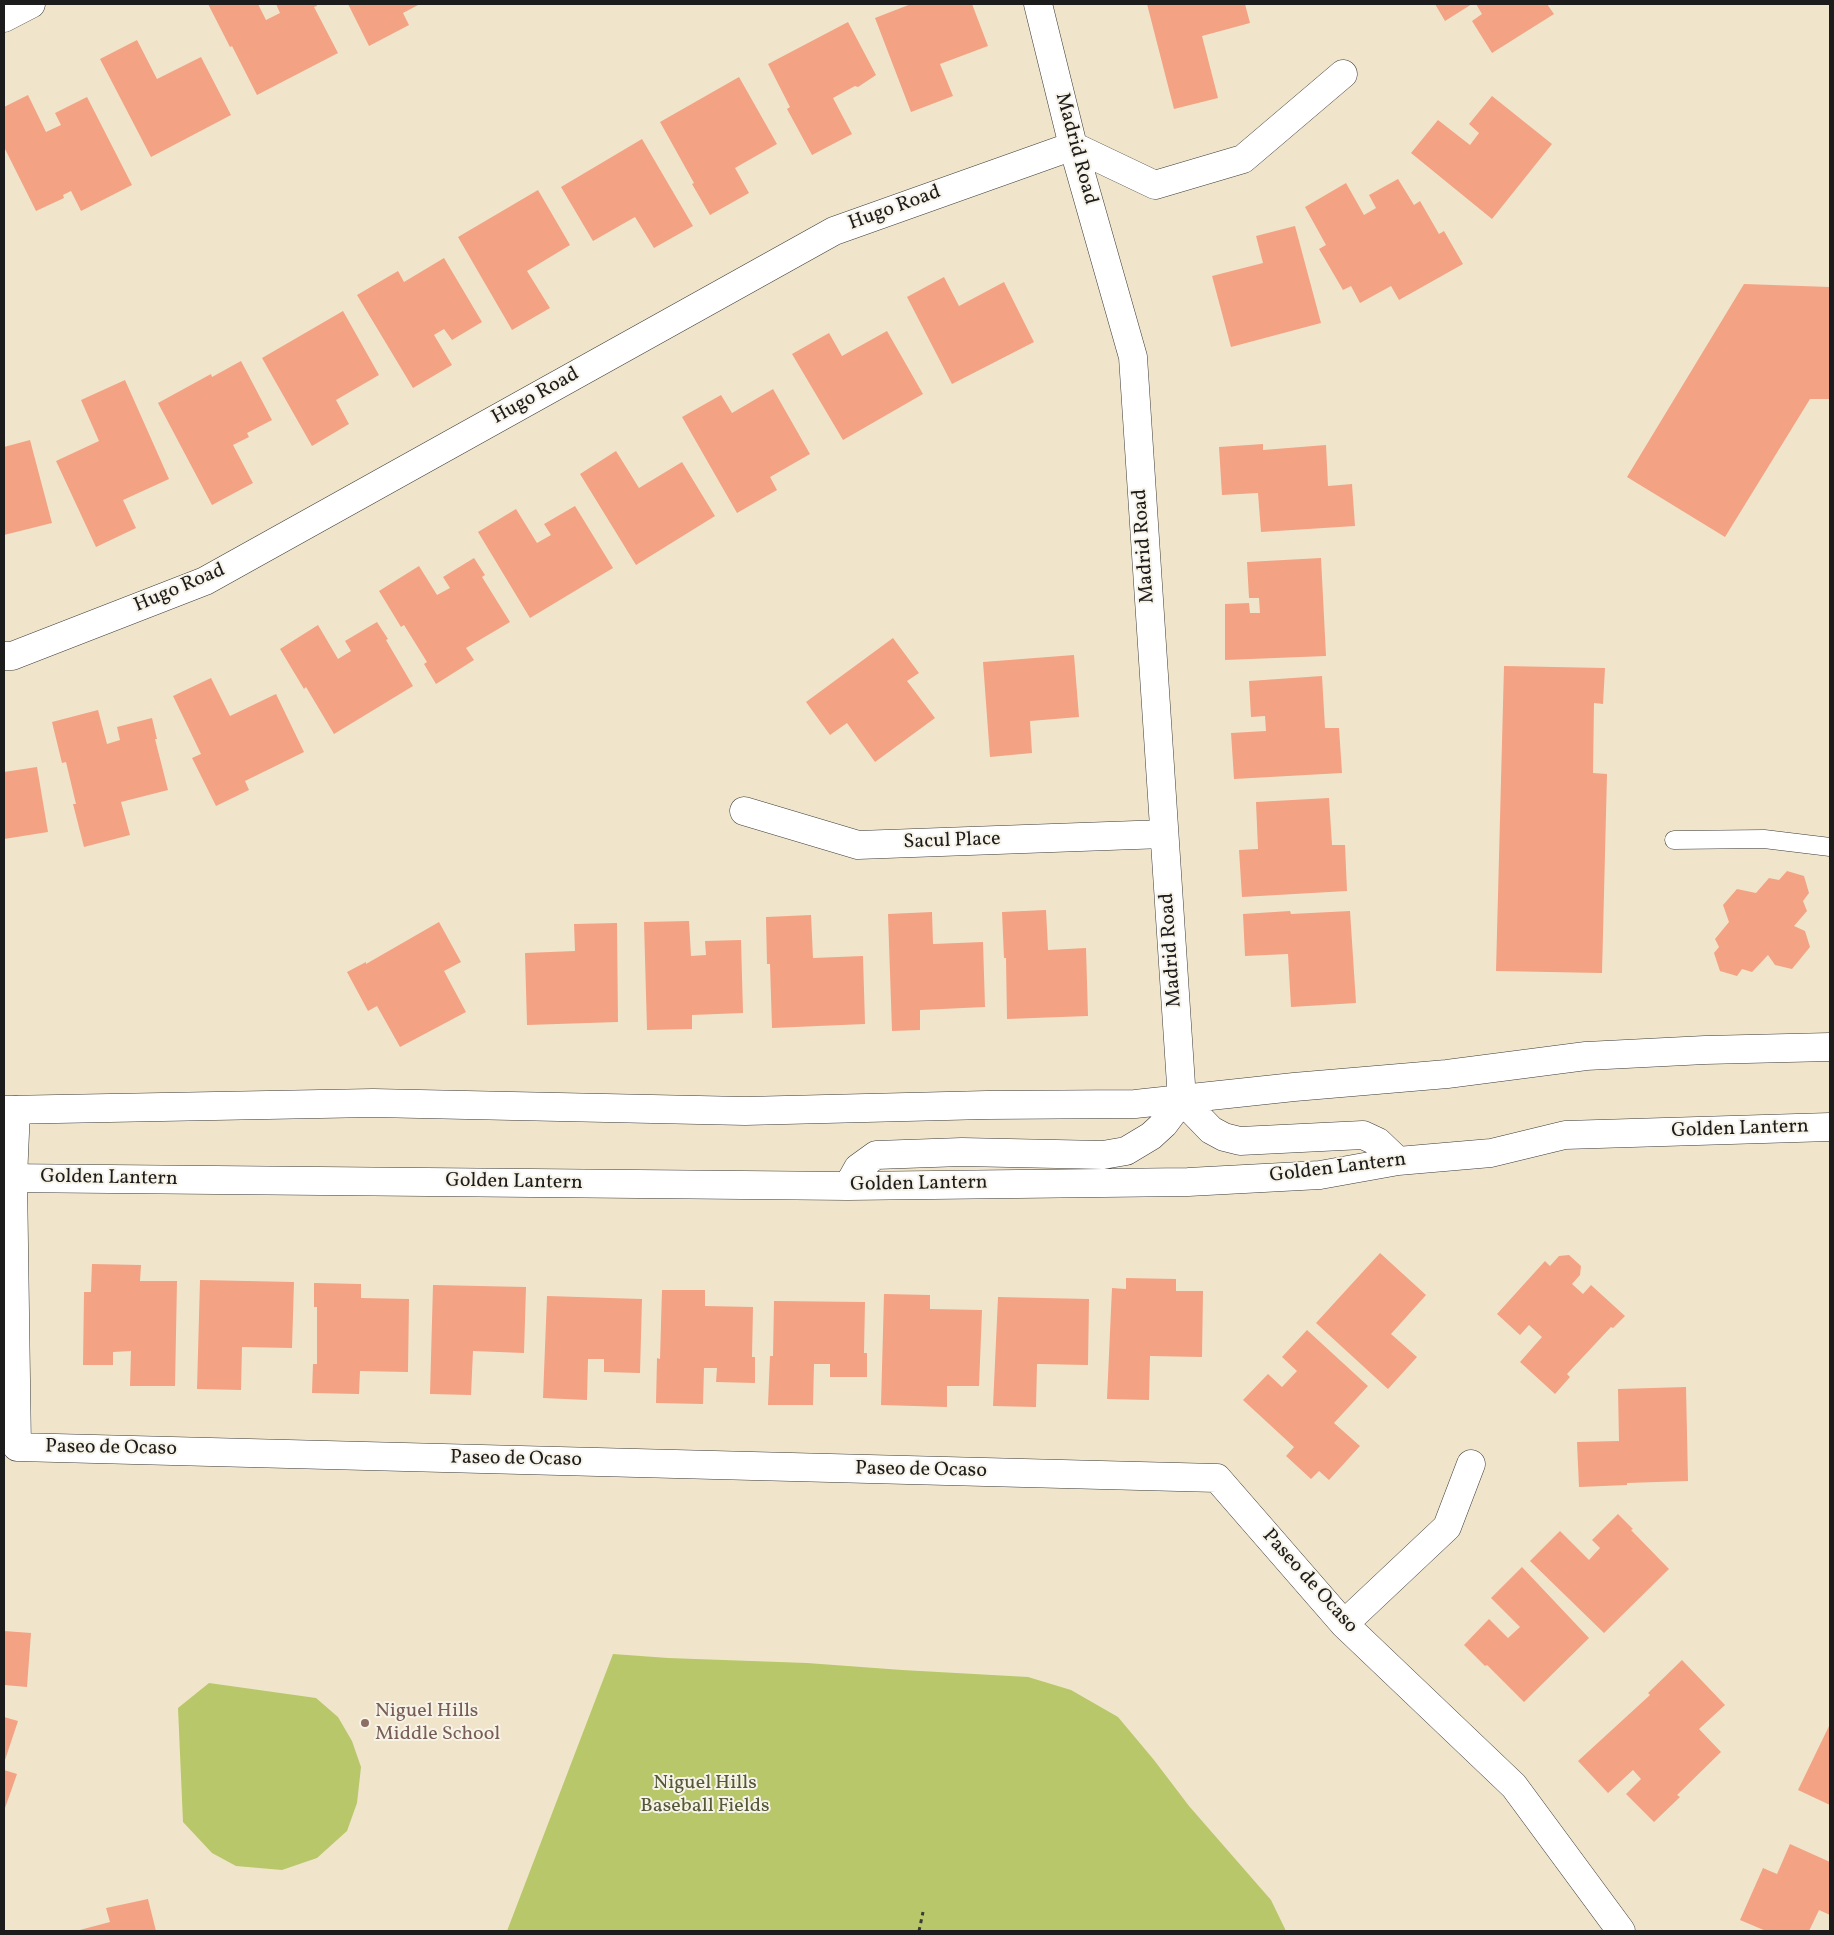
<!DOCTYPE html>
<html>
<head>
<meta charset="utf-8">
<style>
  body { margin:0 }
  #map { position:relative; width:1834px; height:1935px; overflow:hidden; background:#f0e5cb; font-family:Vollkorn,serif }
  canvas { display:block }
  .frame { position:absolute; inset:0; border:5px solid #1c1c1c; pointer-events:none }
</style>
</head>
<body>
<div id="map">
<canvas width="1834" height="1935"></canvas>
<div class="frame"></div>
</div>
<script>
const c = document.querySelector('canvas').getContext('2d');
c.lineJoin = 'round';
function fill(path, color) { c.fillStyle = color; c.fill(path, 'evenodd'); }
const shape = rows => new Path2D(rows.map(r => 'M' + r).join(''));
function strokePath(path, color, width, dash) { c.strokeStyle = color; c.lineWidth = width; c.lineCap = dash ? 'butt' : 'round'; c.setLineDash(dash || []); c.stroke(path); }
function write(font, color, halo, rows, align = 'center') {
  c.font = font + ' Vollkorn,serif'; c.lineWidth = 4; c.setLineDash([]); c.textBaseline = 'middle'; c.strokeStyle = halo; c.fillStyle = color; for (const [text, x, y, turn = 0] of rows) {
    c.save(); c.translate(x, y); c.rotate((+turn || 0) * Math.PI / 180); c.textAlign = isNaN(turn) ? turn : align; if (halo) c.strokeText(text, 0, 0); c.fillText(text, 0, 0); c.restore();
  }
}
fill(shape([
  [613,1654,668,1658,807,1663,902,1670,1028,1677,1071,1690,1118,1717,1154,1760,1189,1806,1271,1900,1286,1931,507,1931],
  [209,1683,316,1698,338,1717,352,1741,361,1767,357,1803,347,1831,317,1858,282,1870,236,1866,212,1853,183,1822,178,1708]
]), '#b8c769');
fill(shape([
  [208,4,258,4,266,20,280,13,276,4,316,4,317,6,314,7,338,53,257,95,232,46,230,47],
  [348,4,420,4,403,13,409,25,369,46],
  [911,4,972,4,988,46,940,64,953,96,911,112,875,18],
  [1147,4,1245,4,1250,23,1202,36,1218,98,1174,109],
  [1435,4,1472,4,1445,21],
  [1476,4,1547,4,1554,14,1492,53,1472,21,1482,14],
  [848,22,876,75,858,87,855,86,833,98,852,134,812,155,787,109,790,107,768,64],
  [137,40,157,79,201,57,231,115,151,157,100,59],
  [739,77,777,144,735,168,749,193,710,215,692,184,694,183,660,122],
  [28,95,46,132,61,125,55,113,87,97,132,185,81,211,71,191,63,195,64,198,36,211,4,147,4,107],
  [1492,96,1552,144,1492,219,1411,153,1438,120,1470,145,1479,133,1469,124],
  [642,139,693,226,654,248,635,217,593,241,561,187],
  [1398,179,1414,205,1420,201,1439,234,1444,231,1463,264,1399,300,1391,286,1360,303,1351,286,1343,290,1319,249,1326,245,1305,207,1346,183,1364,215,1376,208,1369,195],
  [538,190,570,245,527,271,550,308,512,330,458,237],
  [1295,226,1321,323,1231,347,1212,276,1263,263,1256,236],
  [444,258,482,322,452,340,444,329,434,335,452,365,413,388,357,295,398,271,404,282],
  [944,277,959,306,1004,282,1034,342,952,384,907,297],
  [1744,284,1830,287,1830,399,1810,399,1725,537,1627,477],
  [343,311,379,375,336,400,349,424,312,446,262,358],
  [887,331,923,394,843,440,792,354,829,333,842,356],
  [241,361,272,420,247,433,249,437,233,445,253,483,212,505,158,403,211,374,212,377],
  [125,380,169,479,123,500,136,528,96,547,56,461,99,441,81,400],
  [773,389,810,454,770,477,777,490,737,513,682,417,721,395,732,413],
  [30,440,52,523,4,535,4,447],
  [1263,444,1263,450,1326,445,1328,486,1352,484,1355,526,1261,532,1258,493,1222,495,1219,447],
  [616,451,639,488,682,462,715,516,636,565,580,474],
  [575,506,613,568,530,618,478,532,516,509,537,543,551,535,544,524],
  [474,558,485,575,482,577,510,622,466,648,474,660,436,684,424,664,427,662,404,625,401,627,379,591,419,566,437,595,450,588,443,577],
  [1321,558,1326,656,1225,660,1225,604,1249,603,1250,613,1260,613,1259,598,1249,598,1247,562],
  [377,622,388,639,386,640,413,686,334,734,306,687,304,689,280,649,318,625,338,659,351,651,345,641],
  [893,638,919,673,907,681,935,718,875,762,847,723,830,735,806,702],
  [1074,655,1079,717,1030,721,1032,753,990,757,983,662],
  [1504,666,1605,668,1603,704,1594,703,1593,773,1607,774,1602,973,1496,971],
  [1322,676,1325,728,1339,728,1342,773,1234,779,1231,733,1266,731,1265,716,1251,717,1249,681],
  [211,678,230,716,276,694,304,752,245,781,249,790,216,806,192,758,201,754,173,696],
  [98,710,107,744,120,740,117,727,152,718,157,739,155,739,168,790,121,802,130,835,84,847,73,804,76,804,66,762,62,763,52,722],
  [37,767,48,832,4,839,4,772],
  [1329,798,1332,845,1345,845,1347,891,1242,897,1239,850,1258,849,1256,802],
  [1787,871,1804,876,1809,893,1803,901,1807,911,1794,926,1805,931,1810,947,1792,969,1775,965,1768,955,1752,972,1742,969,1737,976,1720,971,1714,953,1719,947,1715,939,1729,922,1723,905,1737,889,1756,893,1769,878,1779,880],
  [1046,910,1048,950,1086,948,1088,1016,1007,1019,1006,958,1004,958,1002,912],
  [1290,911,1291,914,1350,911,1356,1003,1291,1007,1288,954,1245,956,1243,914],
  [932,912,933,944,983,942,985,1007,920,1010,920,1030,892,1031,888,914],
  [811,915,813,958,863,956,865,1024,772,1028,770,964,767,964,766,917],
  [689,921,691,956,706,955,705,941,741,940,743,1013,692,1015,692,1029,647,1030,644,922],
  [439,922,461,962,444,971,466,1012,400,1047,377,1006,368,1011,347,972,366,962,366,964],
  [617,923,618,1022,527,1025,525,953,575,951,574,924],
  [1380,1253,1426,1295,1391,1334,1417,1357,1388,1389,1316,1323],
  [1569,1255,1581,1266,1580,1275,1572,1284,1583,1294,1591,1285,1625,1316,1613,1328,1611,1327,1567,1374,1570,1377,1555,1394,1520,1362,1542,1337,1529,1325,1520,1335,1497,1314,1545,1261,1550,1266,1559,1256],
  [92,1264,141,1265,140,1281,177,1281,175,1386,130,1386,131,1351,113,1352,113,1365,83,1365,84,1292,91,1292],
  [1126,1278,1176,1279,1176,1291,1203,1291,1202,1357,1150,1356,1149,1400,1107,1399,1112,1288,1126,1289],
  [200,1280,294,1282,292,1348,242,1347,241,1390,197,1389],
  [314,1283,361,1284,361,1298,409,1299,408,1372,360,1371,359,1394,312,1393,313,1364,317,1364,317,1307,314,1307],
  [433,1285,526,1287,524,1353,473,1351,471,1395,430,1394],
  [662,1290,705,1290,705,1306,753,1307,752,1357,755,1357,755,1383,716,1382,717,1368,704,1368,703,1404,656,1403,657,1358,660,1359],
  [884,1294,930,1295,930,1309,982,1310,979,1386,947,1386,947,1407,881,1405],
  [547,1296,642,1299,640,1373,604,1372,604,1359,588,1359,587,1400,543,1398],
  [998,1297,1089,1299,1088,1365,1037,1364,1036,1407,993,1406],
  [774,1301,865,1302,864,1353,867,1353,867,1377,830,1377,830,1364,814,1364,813,1405,768,1405,770,1356,773,1356],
  [1307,1330,1368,1386,1334,1423,1360,1446,1329,1480,1319,1471,1311,1479,1286,1456,1294,1447,1243,1400,1268,1374,1282,1387,1297,1371,1282,1357],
  [1686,1387,1688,1481,1627,1483,1627,1485,1579,1487,1577,1442,1619,1441,1618,1389],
  [1618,1514,1633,1529,1631,1530,1669,1569,1604,1633,1530,1561,1560,1531,1589,1560,1600,1548,1592,1540],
  [1522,1567,1589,1638,1524,1702,1487,1665,1485,1666,1464,1645,1489,1619,1508,1638,1520,1627,1491,1598],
  [4,1631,31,1633,27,1687,4,1685],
  [1682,1660,1725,1705,1699,1729,1721,1752,1677,1795,1680,1797,1654,1822,1626,1794,1641,1779,1633,1770,1608,1793,1578,1761,1650,1695,1648,1693],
  [4,1717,18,1721,4,1763],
  [1830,1724,1830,1805,1798,1790],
  [4,1770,17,1774,4,1811],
  [1790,1844,1830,1862,1830,1915,1819,1910,1809,1931,1766,1931,1740,1920,1763,1868,1777,1874],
  [148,1899,156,1931,76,1931,110,1922,106,1908]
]), '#f3a284');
const service = shape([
  [1674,840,1764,839,1830,847]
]);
const minor = shape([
  [1038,4,1073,146,1133,357,1182,1100],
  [4,18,31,4],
  [4,656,12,656,205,581,834,231,1073,146,1155,185,1243,159,1343,74],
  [744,811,858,845,1164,834],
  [16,1110,13,1178,17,1447,1217,1478,1344,1624,1514,1786,1621,1931],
  [1344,1624,1447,1527,1471,1464]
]);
const primary = shape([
  [4,1110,373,1103,745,1111,987,1105,1135,1104,1294,1087,1447,1074,1586,1056,1705,1050,1830,1047],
  [4,1178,848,1186,1188,1182,1320,1175,1398,1161,1491,1153,1565,1135,1830,1127],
  [848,1186,858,1168,876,1155,962,1152,1103,1155,1126,1151,1151,1136,1164,1124,1182,1100,1211,1130,1224,1137,1240,1141,1363,1135,1378,1142,1398,1161]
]);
strokePath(service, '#3c3a36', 19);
strokePath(minor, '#3c3a36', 29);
strokePath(primary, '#3c3a36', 29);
strokePath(shape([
  [919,1931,923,1912]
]), '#3c3a36', 3, [4, 4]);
strokePath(service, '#fff', 18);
strokePath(minor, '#fff', 28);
strokePath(primary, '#fff', 28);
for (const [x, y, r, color] of [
  [365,1723,5,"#8d6e63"]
]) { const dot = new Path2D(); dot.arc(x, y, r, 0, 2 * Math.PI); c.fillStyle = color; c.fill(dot); strokePath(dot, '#f7f3e8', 2); }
write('20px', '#1c1c1c', '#f7f3e8', [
  ["Madrid Road",1075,149,75],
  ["Hugo Road",895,209,-20],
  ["Hugo Road",536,397,-29],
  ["Madrid Road",1145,546,-94],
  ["Hugo Road",180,589,-23],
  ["Sacul Place",952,842,-2],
  ["Madrid Road",1172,950,-94],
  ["Golden Lantern",1740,1130,-2],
  ["Golden Lantern",1338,1169,-7],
  ["Golden Lantern",109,1179,1],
  ["Golden Lantern",514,1183,1],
  ["Golden Lantern",919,1185,-1],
  ["Paseo de Ocaso",111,1449,1],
  ["Paseo de Ocaso",516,1460,1],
  ["Paseo de Ocaso",921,1471,1],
  ["Paseo de Ocaso",1309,1582,48]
]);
write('20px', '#785e54', '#f7f3e8', [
  ["Niguel Hills",375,1712],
  ["Middle School",375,1735]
], 'left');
write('20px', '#535837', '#f7f3e8', [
  ["Niguel Hills",705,1784],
  ["Baseball Fields",705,1807]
]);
</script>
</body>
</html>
